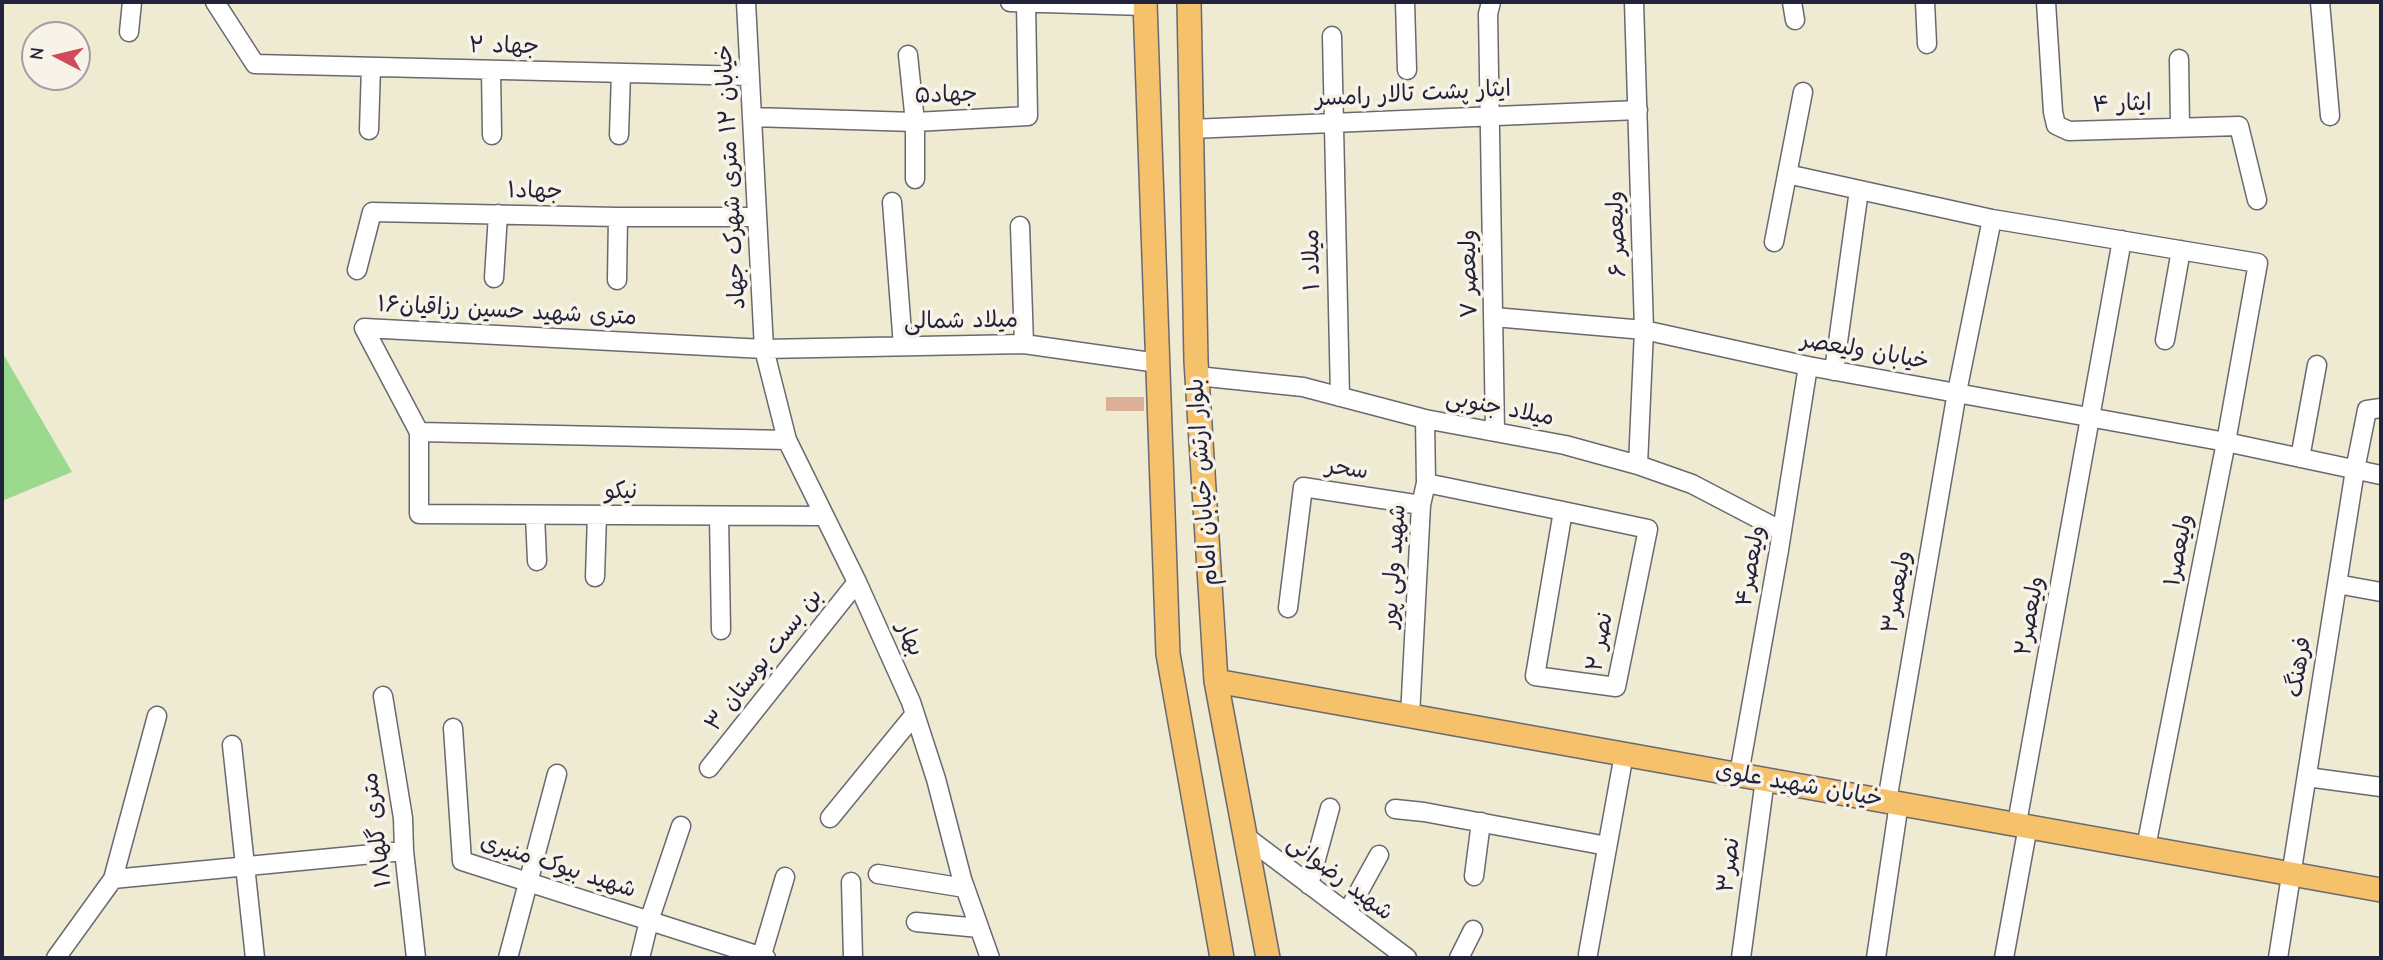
<!DOCTYPE html>
<html>
<head>
<meta charset="utf-8">
<style>
  body { margin:0 }
  #map { position:relative; width:2383px; height:960px; overflow:hidden; background:#efead2; font-family:"Comic Neue",sans-serif }
  canvas { display:block }
  .frame { position:absolute; inset:0; border:4px solid #22223b; pointer-events:none }
  .north { position:absolute; left:21px; top:21px; width:70px; height:70px; box-sizing:border-box; background:#f7f3e8; border:2px solid #a29fa3; border-radius:50%; rotate:277deg; font-size:19px; font-weight:700; line-height:28px; text-align:center; color:#22223b }
  .north::after { content:''; display:block; margin:auto; width:24px; height:32px; background:#d1495b; clip-path:polygon(50% 0,100% 100%,50% 72%,0 100%) }
</style>
</head>
<body>
<div id="map">
<canvas width="2383" height="960"></canvas>
<div class="frame"></div>
<div class="north">N</div>
</div>
<script>
const c = document.querySelector('canvas').getContext('2d');
c.lineJoin = 'round';
function fill(path, color) { c.fillStyle = color; c.fill(path, 'evenodd'); }
const shape = rows => new Path2D(rows.map(r => 'M' + r).join(''));
function strokePath(path, color, width, dash) { c.strokeStyle = color; c.lineWidth = width; c.lineCap = dash ? 'butt' : 'round'; c.setLineDash(dash || []); c.stroke(path); }
function write(font, color, halo, rows, align = 'center') {
  c.font = font + ' "Comic Neue","Playpen Sans Arabic",sans-serif'; c.lineWidth = 7; c.setLineDash([]); c.textBaseline = 'middle'; c.strokeStyle = halo; c.fillStyle = color; for (const [text, x, y, turn = 0] of rows) {
    c.save(); c.translate(x, y); c.rotate((+turn || 0) * Math.PI / 180); c.textAlign = isNaN(turn) ? turn : align; if (halo) c.strokeText(text, 0, 0); c.fillText(text, 0, 0); c.restore();
  }
}
fill(shape([
  [2,352,72,472,2,501]
]), '#9ad98e');
fill(shape([
  [1106,397,1144,397,1144,411,1106,411]
]), '#dcb096');
const minor = shape([
  [215,2,255,64,750,76],
  [746,2,764,349,787,440,857,582,911,702,936,779,962,879,990,958],
  [1010,2,1145,6],
  [1405,2,1407,70],
  [1491,2,1488,14,1495,432],
  [1634,2,1644,330,1638,465],
  [1792,2,1795,20],
  [1925,2,1927,44],
  [2046,2,2053,112,2056,125,2069,131,2239,126,2257,200],
  [2320,2,2330,116],
  [129,32,132,2],
  [1332,36,1340,397],
  [908,55,915,122,915,179],
  [2179,59,2180,126],
  [491,70,492,135],
  [752,117,915,122,1028,116,1026,3],
  [1191,129,1638,110],
  [369,130,371,67],
  [619,135,621,73],
  [1787,174,1992,219,2258,263,2226,442,2146,847],
  [892,202,903,346],
  [1020,226,1024,344],
  [1774,242,1803,92],
  [357,270,372,212,618,217,757,217],
  [494,278,498,214],
  [617,280,618,217],
  [1494,317,1644,330,1808,366,2226,442,2381,475],
  [2165,340,2181,250],
  [1834,371,1859,190],
  [1197,376,1303,387,1425,419,1565,445,1638,465,1692,484,1782,531],
  [419,432,787,440],
  [2300,458,2317,365],
  [1426,483,1563,511,1648,529,1616,687,1535,676,1563,511],
  [535,515,537,561],
  [719,516,721,630],
  [823,516,419,514,419,432,364,328,764,349,1024,344,1158,363],
  [595,577,597,515],
  [2337,584,2381,592],
  [1288,608,1303,487,1421,505],
  [383,696,403,818,404,851,416,958],
  [1410,716,1421,505,1426,483,1425,419],
  [453,728,462,861,766,958],
  [232,745,255,958],
  [709,768,857,582],
  [1739,774,1779,550,1808,366],
  [2307,777,2381,787],
  [1887,801,1957,392,1992,219],
  [1395,809,1424,812,1607,846],
  [830,818,915,714],
  [2017,823,2122,240],
  [1245,836,1407,958],
  [878,874,965,888],
  [1474,876,1481,822],
  [113,879,157,716],
  [851,882,853,958],
  [1309,885,1330,808],
  [1347,913,1379,855],
  [916,922,979,928],
  [1588,954,1624,754],
  [56,958,113,879,404,851],
  [508,958,557,774],
  [640,958,649,921,681,826],
  [761,958,785,877],
  [1459,958,1473,930],
  [1741,958,1765,779],
  [1876,958,1899,803],
  [2004,958,2028,826],
  [2278,958,2355,470,2367,410,2381,408]
]);
const major = shape([
  [1145,2,1168,654,1222,958],
  [1189,2,1196,361,1216,681,1268,958],
  [1216,681,2381,890]
]);
strokePath(minor, '#6a6870', 21);
strokePath(major, '#6a6870', 26);
strokePath(minor, '#fff', 18);
strokePath(major, '#f5c16b', 23);
write('23px', '#22223b', '#f7f3e8', [
  ["جهاد ۲",504,46,1],
  ["ایثار پشت تالار رامسر",1413,94,-3],
  ["جهاد۵",946,95,-2],
  ["ایثار ۴",2122,104,-2],
  ["خیابان ۱۲ متری شهرک جهاد",731,177,-93],
  ["جهاد۱",535,191,1],
  ["ولیعصر ۶",1617,234,-92],
  ["میلاد ۱",1312,260,-91],
  ["ولیعصر ۷",1469,274,-91],
  ["۱۶متری شهید حسین رزاقیان",507,311,3],
  ["میلاد شمالی",961,321,-1],
  ["خیابان ولیعصر",1865,351,10],
  ["میلاد جنوبی",1500,408,11],
  ["سحر",1347,469,8],
  ["بلوار ارتش خیابان امام",1203,482,-94],
  ["نیکو",621,491],
  ["ولیعصر۱",2179,550,-79],
  ["شهید ولی پور",1394,566,-86],
  ["ولیعصر۴",1751,566,-80],
  ["ولیعصر۳",1897,592,-80],
  ["ولیعصر۲",2030,616,-80],
  ["بهار",910,639,66],
  ["نصر ۲",1600,642,-79],
  ["بن بست بوستان ۳",764,660,-52],
  ["فرهنگ",2299,667,-81],
  ["خیابان شهید علوی",1799,785,10],
  ["۱۸متری گلها",377,830,-97],
  ["نصر۳",1729,865,-83],
  ["شهید بیوک منیری",558,866,18],
  ["شهید رضوانی",1340,878,37]
]);
</script>
</body>
</html>
